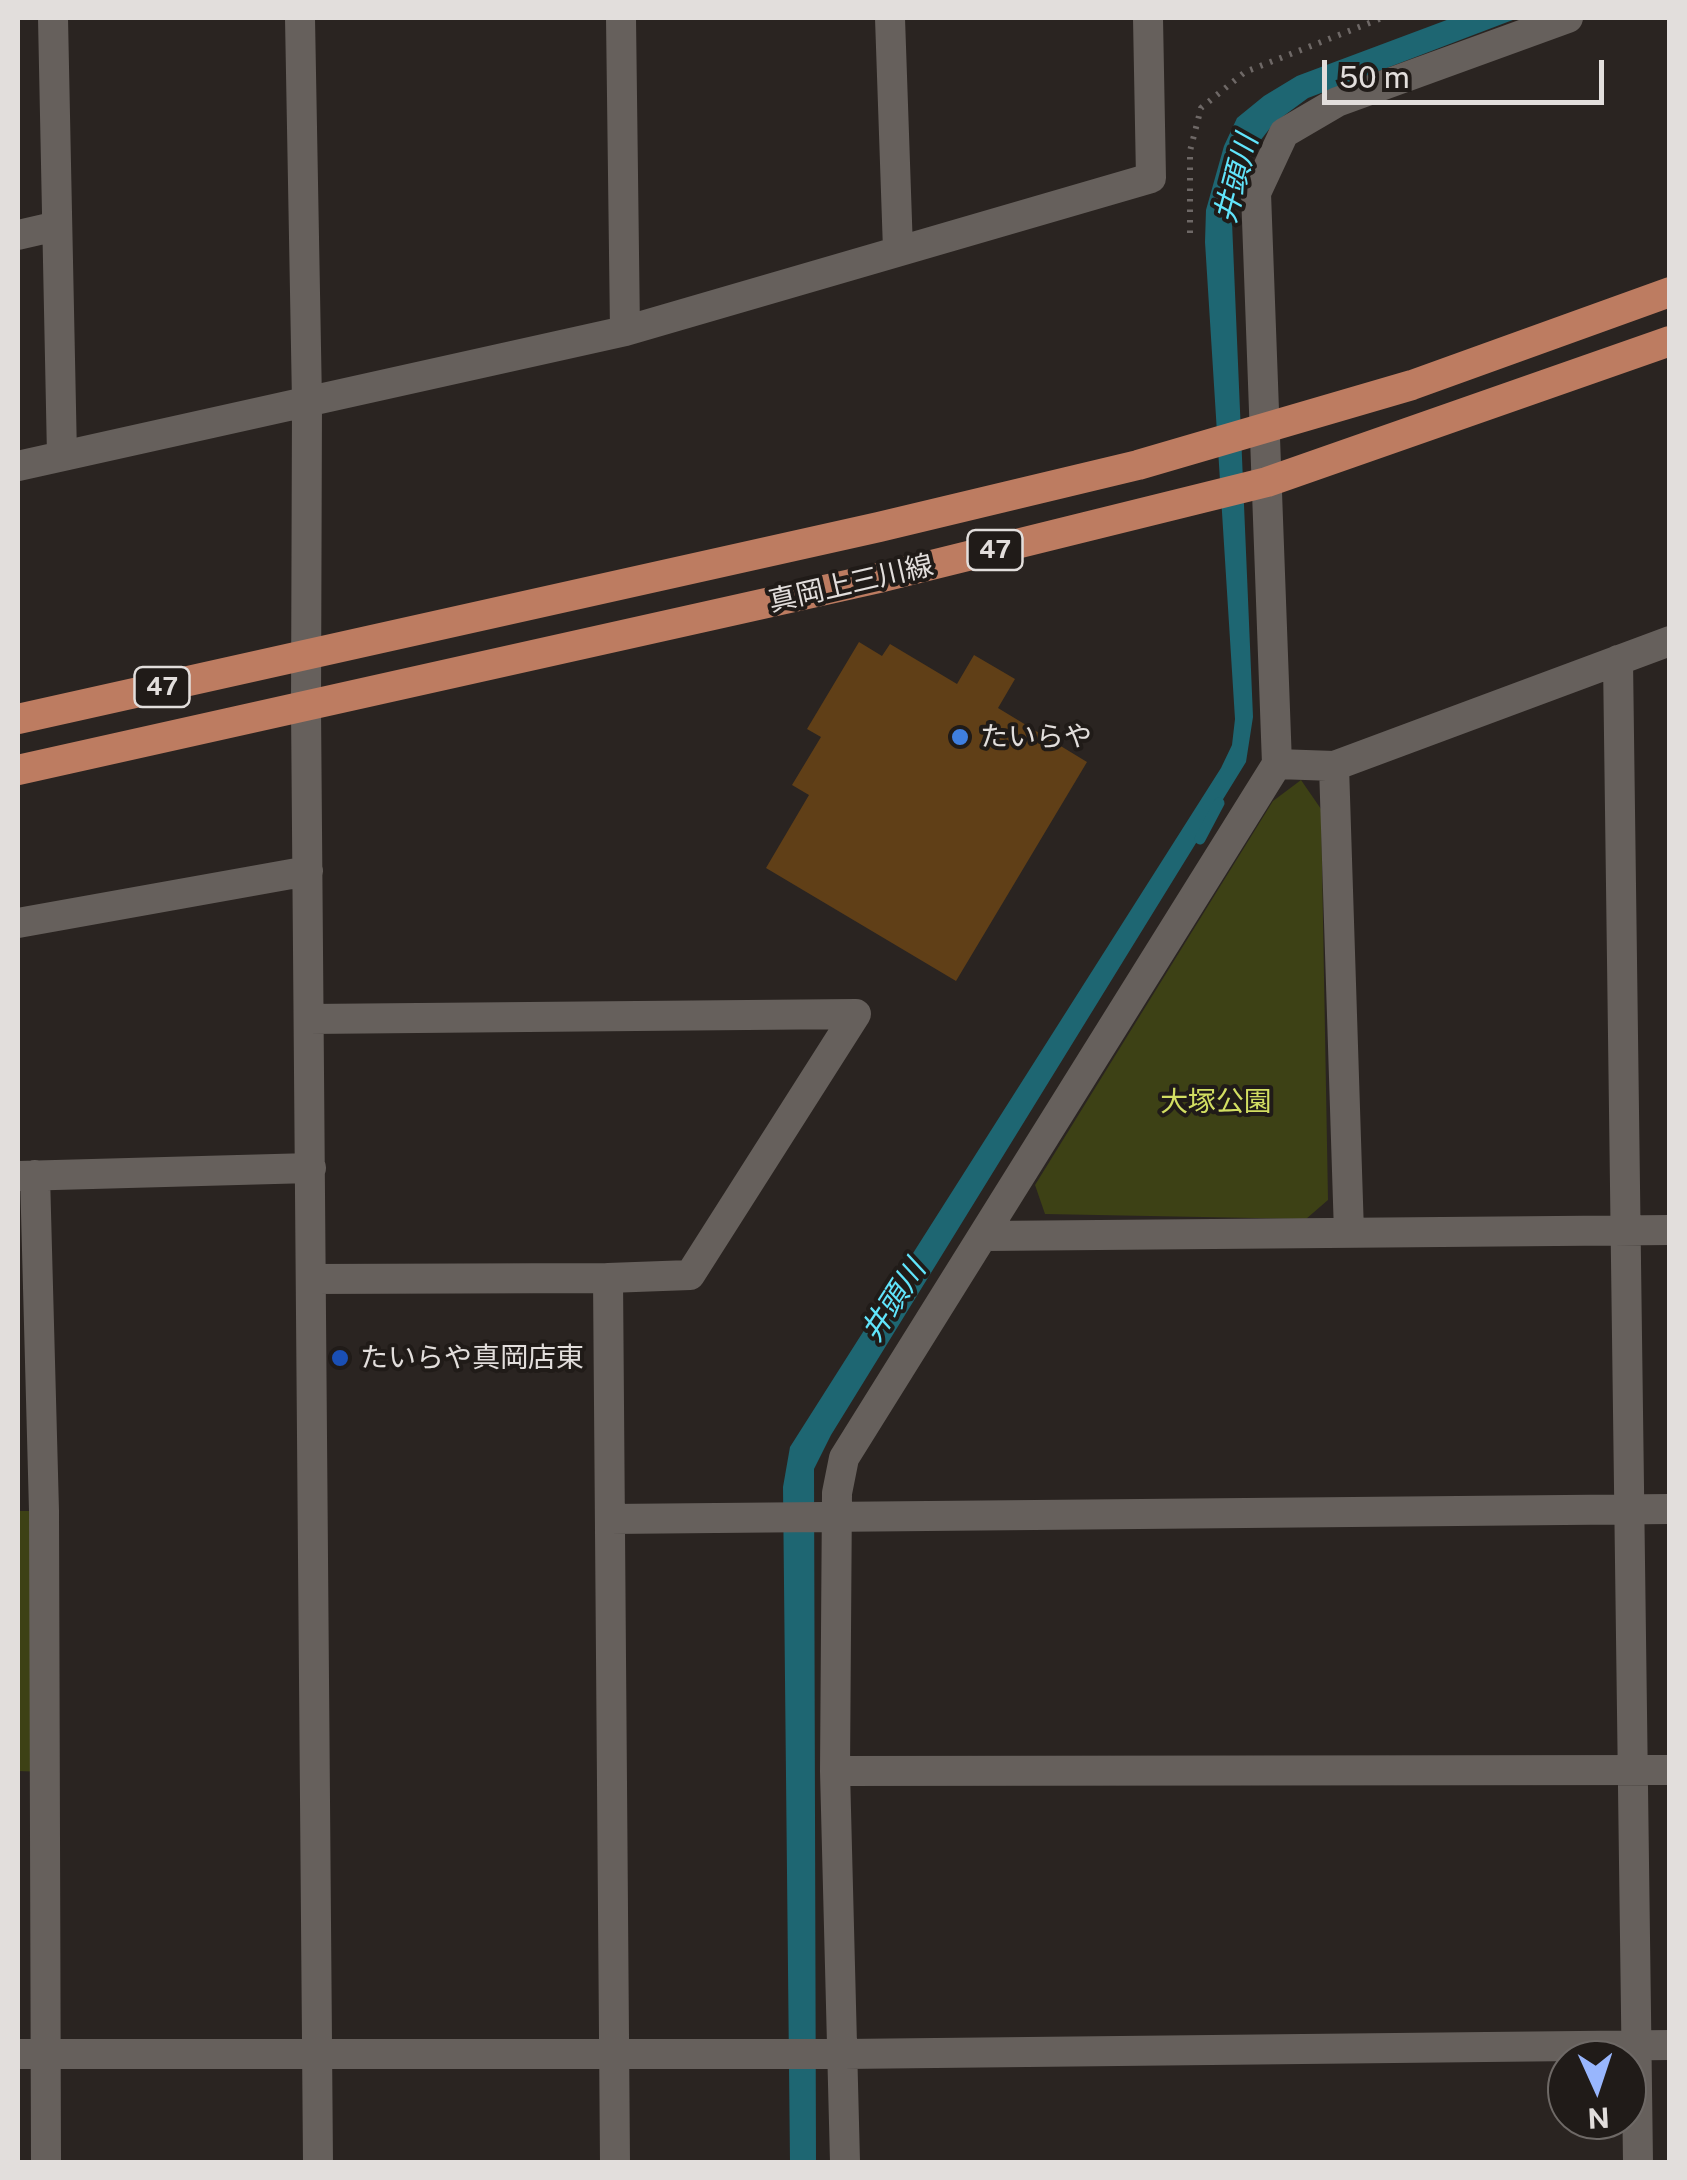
<!DOCTYPE html>
<html>
<head>
<meta charset="utf-8">
<style>
  body { margin:0 }
  #map { position:relative; width:1687px; height:2180px; overflow:hidden; background:#2a2421; font-family:"Public Sans",sans-serif }
  canvas { display:block }
  .frame { position:absolute; inset:0; border:20px solid #e2dedc; pointer-events:none }
  .north { position:absolute; left:1547px; top:2040px; width:100px; height:100px; box-sizing:border-box; background:#201b18; border:2px solid #6e6966; border-radius:50%; rotate:177deg; font-size:28px; font-weight:700; line-height:40px; text-align:center; color:#e2dedc }
  .north::after { content:''; display:block; margin:auto; width:35px; height:45px; background:#98b6fd; clip-path:polygon(50% 0,100% 100%,50% 72%,0 100%) }
  .scale { position:absolute; left:1322px; top:60px; width:282px; height:45px; box-sizing:border-box; border:5px solid #e2dedc; border-top:0; padding-left:12px; font-size:30px; line-height:35px; white-space:nowrap; color:#e2dedc; -webkit-text-stroke:8px #201b18; paint-order:stroke }
</style>
</head>
<body>
<div id="map">
<canvas width="1687" height="2180"></canvas>
<div class="frame"></div>
<div class="north">N</div>
<div class="scale">50 m</div>
</div>
<script>
const c = document.querySelector('canvas').getContext('2d');
c.lineJoin = 'round';
function fill(path, color) { c.fillStyle = color; c.fill(path, 'evenodd'); }
const shape = rows => new Path2D(rows.map(r => 'M' + r).join(''));
function strokePath(path, color, width, dash) { c.strokeStyle = color; c.lineWidth = width; c.lineCap = dash ? 'butt' : 'round'; c.setLineDash(dash || []); c.stroke(path); }
function write(font, color, halo, rows, align = 'center') {
  c.font = font + ' "Public Sans","Noto Sans JP",sans-serif'; c.lineWidth = 8; c.setLineDash([]); c.textBaseline = 'middle'; c.strokeStyle = halo; c.fillStyle = color; for (const [text, x, y, turn = 0] of rows) {
    c.save(); c.translate(x, y); c.rotate((+turn || 0) * Math.PI / 180); c.textAlign = isNaN(turn) ? turn : align; if (halo) c.strokeText(text, 0, 0); c.fillText(text, 0, 0); c.restore();
  }
}
fill(shape([
  [1301,780,1321,809,1328,1200,1306,1219,1045,1214,1035,1185,1273,801],
  [18,1511,44,1511,44,1772,18,1771]
]), '#3d4115');
fill(shape([
  [1452,18,1518,18,1308,98,1274,123,1253,150,1233,207,1232,222,1253,717,1246,762,831,1435,814,1469,816,2162,790,2162,783,1487,790,1447,1221,768,1232,745,1235,719,1205,242,1206,210,1224,146,1237,118,1264,96,1297,76]
]), '#1e6672');
strokePath(shape([
  [1200,839,1219,803]
]), '#1e6672', 11);
fill(shape([
  [859,642,882,656,890,644,957,684,974,655,1015,679,998,708,1087,762,956,981,766,868,809,795,792,785,821,737,807,729]
]), '#603f17');
strokePath(shape([
  [1190,233,1190,151,1201,108,1245,72,1382,18]
]), '#6e6866', 6, [2.5, 8]);
strokePath(shape([
  [53,18,62,456],
  [300,18,307,402,306,708,318,2162],
  [621,18,625,331],
  [890,18,898,250],
  [18,235,57,226],
  [18,466,625,331,1151,178,1148,18],
  [1618,660,1638,2162],
  [1277,764,1334,766,1670,641],
  [1334,766,1349,1233],
  [18,923,308,871],
  [309,1019,856,1014,690,1275,608,1278,615,2162],
  [35,1175,44,1511,46,2162],
  [19,1176,311,1168],
  [985,1236,1670,1230],
  [311,1279,608,1278],
  [610,1519,1670,1509],
  [835,1771,1670,1770],
  [18,2054,844,2054,1670,2045],
  [845,2162,835,1771,837,1493,844,1458,1277,764,1256,193,1284,133,1337,102,1568,18]
]), '#66605c', 30);
strokePath(shape([
  [18,719,879,527,1138,465,1412,385,1670,292],
  [18,770,883,577,1267,482,1670,341]
]), '#bd7c61', 30);
for (const [x, y, r, color] of [
  [960,737,10,"#3f7fe0"],
  [340,1358,10,"#1a4fb4"]
]) { const dot = new Path2D(); dot.arc(x, y, r, 0, 2 * Math.PI); c.fillStyle = color; c.fill(dot); strokePath(dot, '#201b18', 4); }
for (const [x, y, w] of [
  [995,550,55],
  [162,687,55]
]) { const box = new Path2D(); box.roundRect(x - w / 2, y - 20, w, 40, 8); c.fillStyle = '#201b18'; c.fill(box); strokePath(box, '#e2dedc', 2.5); }
write('bold 25px', '#e2dedc', null, [
  ["47",995,550],
  ["47",162,687]
]);
write('28px', '#e2dedc', '#201b18', [
  ["真岡上三川線",851,584,-13]
]);
write('28px', '#e2dedc', '#201b18', [
  ["たいらや",980,737],
  ["たいらや真岡店東",360,1358]
], 'left');
write('28px', '#d2de62', '#201b18', [
  ["大塚公園",1216,1102]
]);
write('italic 30px', '#61e5fc', '#201b18', [
  ["井頭川",1237,179,-75],
  ["井頭川",894,1301,-57]
]);
</script>
</body>
</html>
